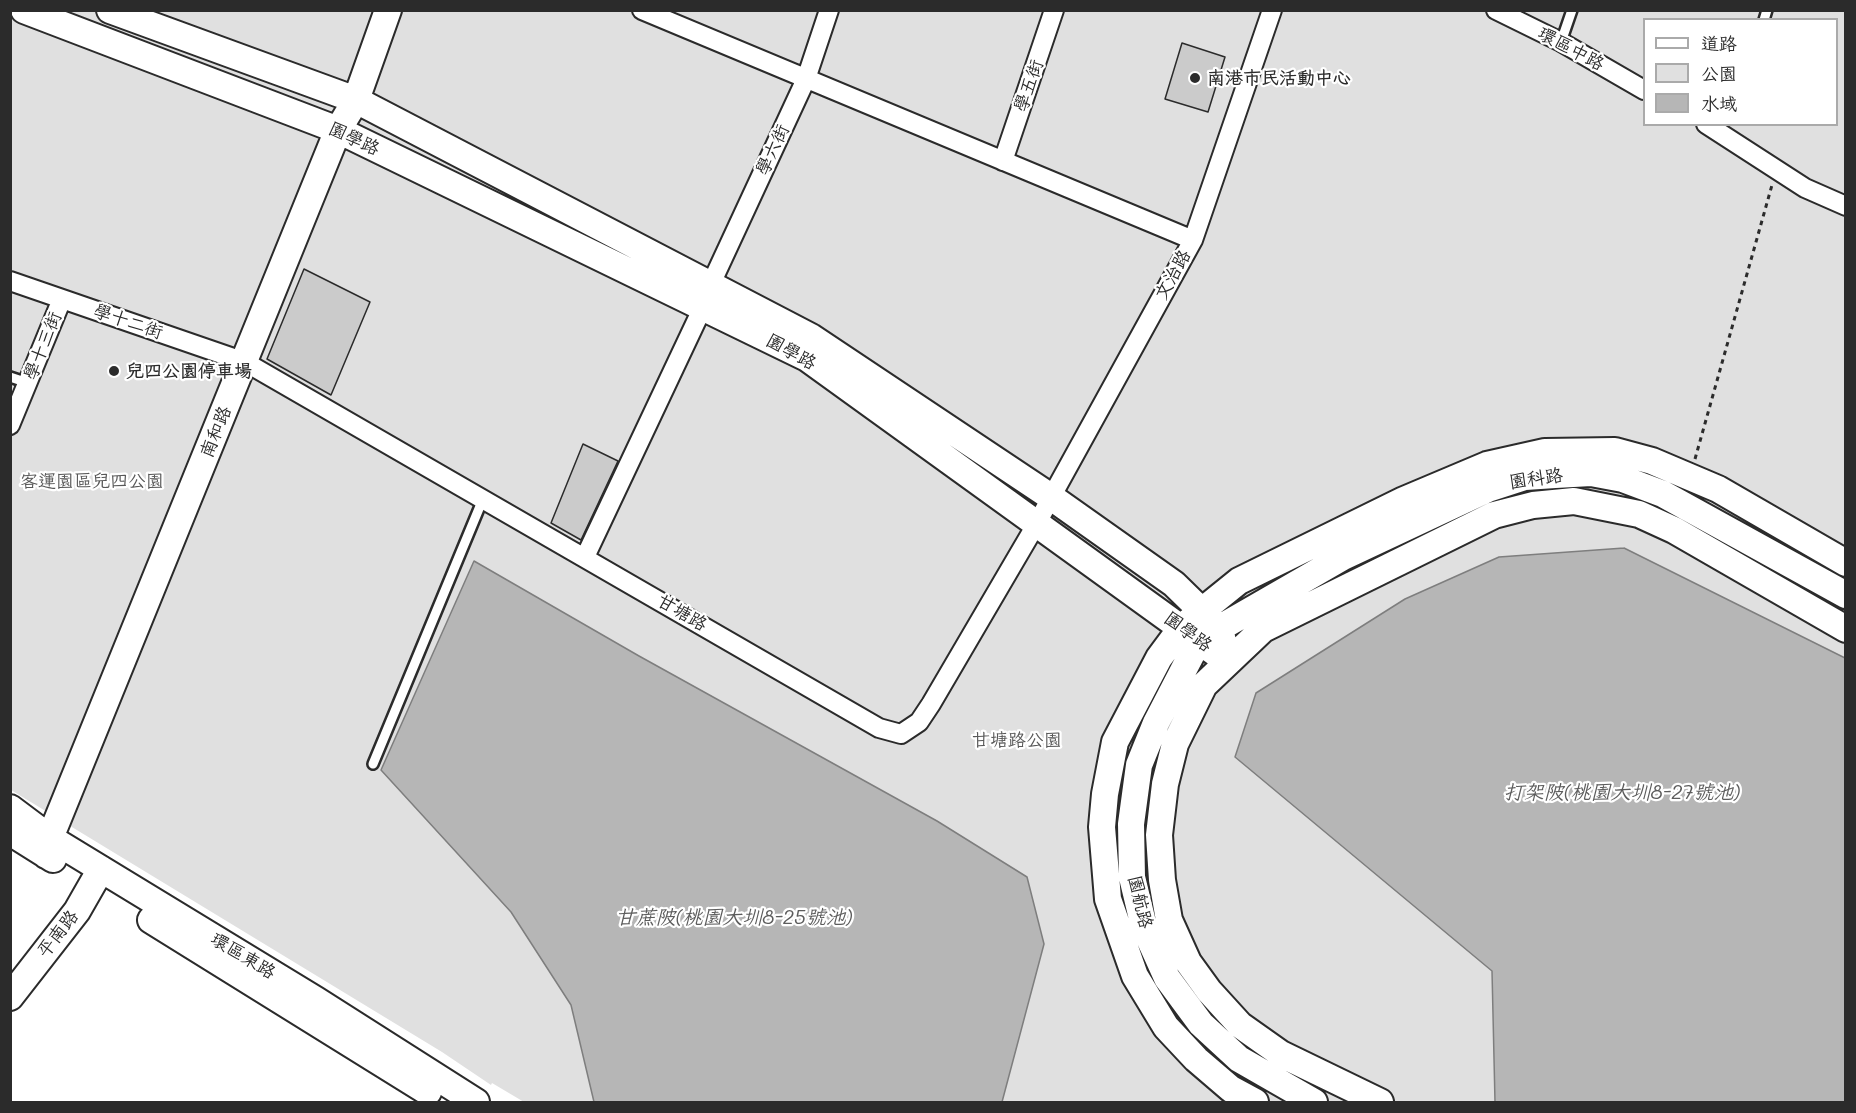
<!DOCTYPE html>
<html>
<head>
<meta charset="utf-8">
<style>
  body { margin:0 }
  #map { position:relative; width:1856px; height:1113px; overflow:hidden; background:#fff; font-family:Mali,"LXGW WenKai TC",sans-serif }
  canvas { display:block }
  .frame { position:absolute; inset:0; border:12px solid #2b2b2b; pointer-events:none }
  .legend { position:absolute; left:1643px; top:18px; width:195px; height:108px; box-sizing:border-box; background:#fff; border:2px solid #aaa; margin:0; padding:8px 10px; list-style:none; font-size:18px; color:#2b2b2b }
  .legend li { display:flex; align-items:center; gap:12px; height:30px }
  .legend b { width:30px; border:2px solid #aaa }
</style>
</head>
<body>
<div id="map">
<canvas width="1856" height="1113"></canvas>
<div class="frame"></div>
<ul class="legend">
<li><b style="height:8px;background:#fff"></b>道路</li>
<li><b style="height:16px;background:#e0e0e0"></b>公園</li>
<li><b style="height:16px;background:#b6b6b6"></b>水域</li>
</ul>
</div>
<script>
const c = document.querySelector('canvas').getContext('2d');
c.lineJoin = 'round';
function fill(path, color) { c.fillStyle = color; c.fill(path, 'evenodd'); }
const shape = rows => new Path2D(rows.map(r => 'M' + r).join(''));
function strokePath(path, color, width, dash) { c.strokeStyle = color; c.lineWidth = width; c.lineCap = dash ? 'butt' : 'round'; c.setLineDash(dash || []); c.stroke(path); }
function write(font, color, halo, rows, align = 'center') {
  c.font = font + ' Mali,"LXGW WenKai TC",sans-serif'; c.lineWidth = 4.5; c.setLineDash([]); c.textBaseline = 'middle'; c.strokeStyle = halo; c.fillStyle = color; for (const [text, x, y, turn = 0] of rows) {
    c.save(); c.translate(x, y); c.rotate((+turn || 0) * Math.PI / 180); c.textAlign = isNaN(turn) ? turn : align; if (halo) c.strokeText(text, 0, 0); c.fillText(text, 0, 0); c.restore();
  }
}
fill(shape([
  [10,11,1845,11,1845,1102,524,1102,492,1083,491,1085,442,1052,11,790],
  [1644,20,1836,20,1836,124,1644,124]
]), '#e0e0e0');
const water = shape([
  [1624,548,1845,658,1845,1102,1495,1102,1492,971,1235,757,1256,693,1405,599,1499,557,1624,548],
  [474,561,639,656,937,821,1027,877,1044,944,1002,1102,594,1102,571,1005,511,912,381,770,474,561]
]);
fill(water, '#b6b6b6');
strokePath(water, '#7e7e7e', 1.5);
const building = shape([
  [1182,43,1225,57,1208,112,1165,99,1182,43],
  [304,269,370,302,331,395,267,359,304,269],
  [583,444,618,461,581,540,551,523,583,444]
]);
fill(building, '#cbcbcb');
strokePath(building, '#2b2b2b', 1.5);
const lane = shape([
  [1764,20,1767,10],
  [1561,42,1572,10],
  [10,377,28,383],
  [373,764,483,499]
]);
const street = shape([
  [642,10,1193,240],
  [1496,10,1561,42,1644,90],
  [1706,124,1805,188,1846,206],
  [1003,161,1054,10],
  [10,281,245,362,879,728,901,734,919,722,931,704,1037,523,1193,240,1272,10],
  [710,286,806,79,829,10],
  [10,425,62,299],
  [585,557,703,307]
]);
const secondary = shape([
  [24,10,338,130,807,358,1228,662],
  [110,10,356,100,811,337,1051,497,1174,584,1220,629,1228,662],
  [10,808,50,838,316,1000,476,1102],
  [10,832,53,859],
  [46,855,50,838,338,130,356,100,388,10],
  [151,920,428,1092],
  [10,997,77,911,101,869],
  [1255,1102,1231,1089,1196,1059,1166,1027,1135,976,1108,899,1102,827,1105,794,1115,742,1159,658,1182,627,1239,581,1404,500,1487,465,1545,452,1615,451,1652,461,1718,489,1846,563],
  [1314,1102,1239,1059,1201,1024,1167,978,1144,927,1132,877,1131,824,1139,765,1156,723,1199,640,1343,557,1488,489,1525,477,1555,475,1591,473,1623,479,1663,494,1846,595],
  [1380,1102,1281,1054,1240,1025,1209,991,1188,962,1169,920,1162,880,1159,835,1165,784,1175,744,1204,685,1263,629,1494,515,1533,505,1574,501,1639,514,1674,530,1846,629]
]);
strokePath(lane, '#2b2b2b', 14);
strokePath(street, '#2b2b2b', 22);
strokePath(secondary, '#2b2b2b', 30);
strokePath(shape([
  [1695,459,1772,185]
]), '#2b2b2b', 3, [4.5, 4.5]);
strokePath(lane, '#fff', 9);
strokePath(street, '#fff', 18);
strokePath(secondary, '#fff', 26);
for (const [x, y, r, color] of [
  [1195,78,6,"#2b2b2b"],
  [114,371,6,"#2b2b2b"]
]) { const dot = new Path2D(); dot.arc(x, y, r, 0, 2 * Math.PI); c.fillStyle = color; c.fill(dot); strokePath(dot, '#fff', 2); }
write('18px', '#2b2b2b', '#fff', [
  ["環區中路",1571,49,28],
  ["學五街",1029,86,-71],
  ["園學路",354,139,25],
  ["學六街",773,150,-65],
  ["文治路",1173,275,-61],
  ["學十二街",128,322,19],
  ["學十三街",43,346,-68],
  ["園學路",791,352,29],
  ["南和路",216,432,-68],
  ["園科路",1536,479,-8],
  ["甘塘路",682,613,30],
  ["園學路",1188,632,36],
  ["園航路",1140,902,77],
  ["平南路",58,934,-52],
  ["環區東路",243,956,31]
]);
write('bold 18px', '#2b2b2b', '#fff', [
  ["南港市民活動中心",1207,78],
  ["兒四公園停車場",126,371]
], 'left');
write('18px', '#585858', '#fff', [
  ["客運園區兒四公園",92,481],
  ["甘塘路公園",1017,740]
]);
write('italic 20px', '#5c5c5c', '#fff', [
  ["打架陂(桃園大圳8-27號池)",1622,793],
  ["甘蔗陂(桃園大圳8-25號池)",734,918]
]);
</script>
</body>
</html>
